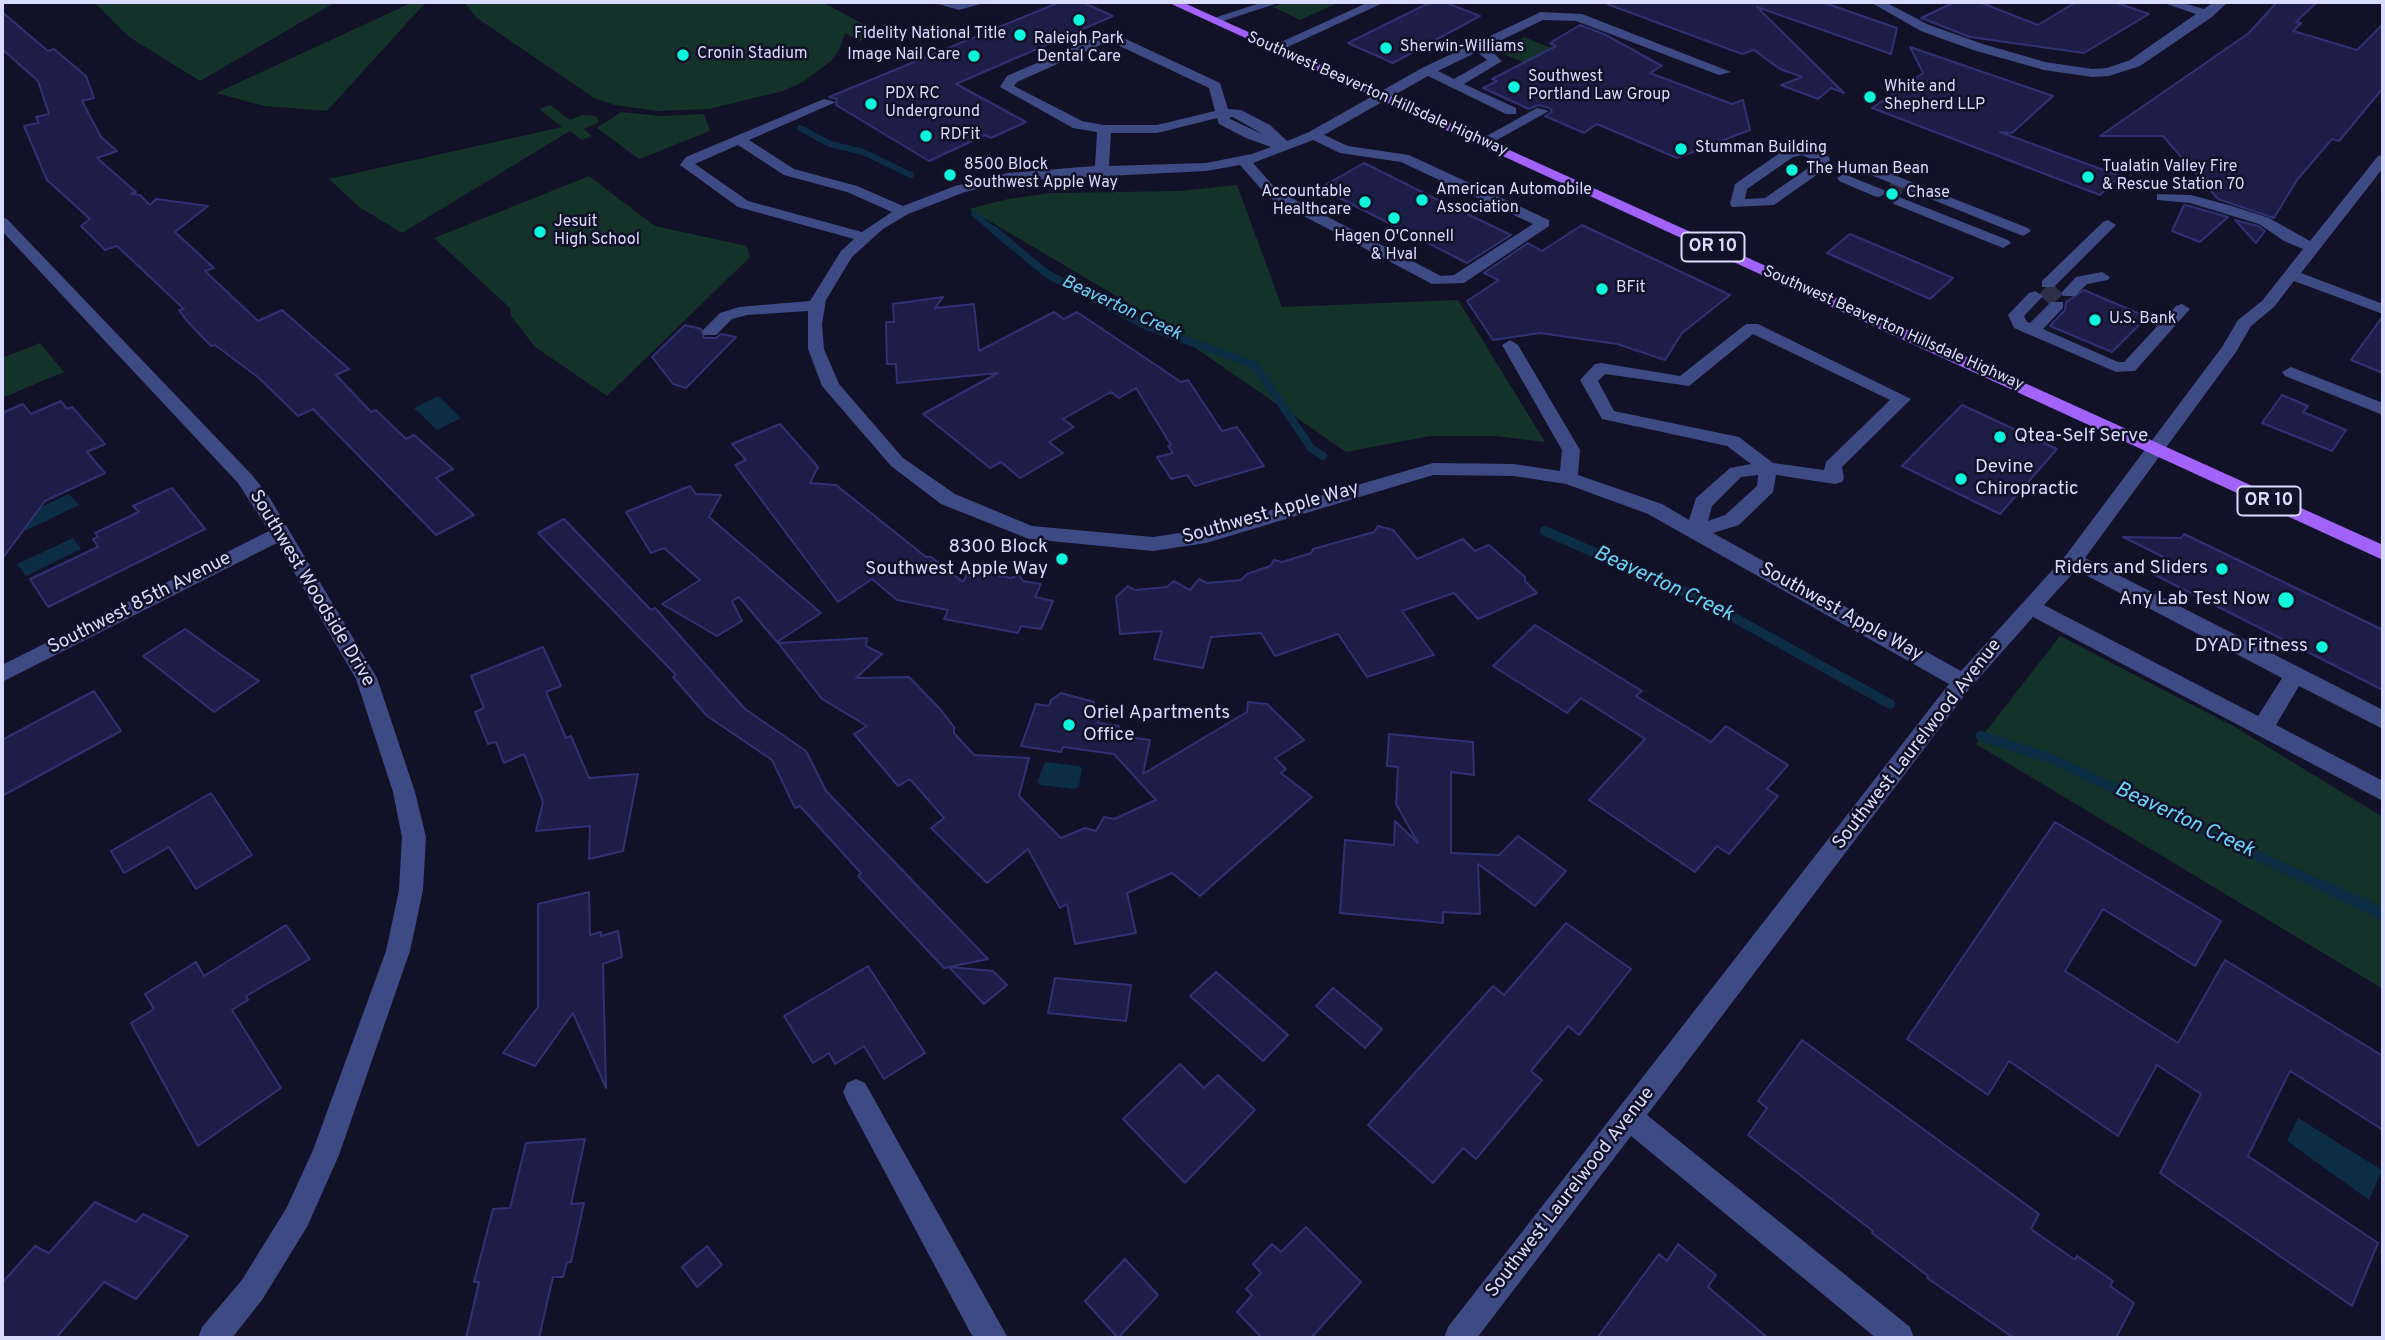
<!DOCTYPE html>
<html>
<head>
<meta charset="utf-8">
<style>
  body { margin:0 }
  #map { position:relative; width:2385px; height:1340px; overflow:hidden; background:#111127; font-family:Overpass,sans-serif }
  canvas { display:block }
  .frame { position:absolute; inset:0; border:4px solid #d8dcfe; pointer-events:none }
</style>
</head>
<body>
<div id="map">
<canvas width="2385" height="1340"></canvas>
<div class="frame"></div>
</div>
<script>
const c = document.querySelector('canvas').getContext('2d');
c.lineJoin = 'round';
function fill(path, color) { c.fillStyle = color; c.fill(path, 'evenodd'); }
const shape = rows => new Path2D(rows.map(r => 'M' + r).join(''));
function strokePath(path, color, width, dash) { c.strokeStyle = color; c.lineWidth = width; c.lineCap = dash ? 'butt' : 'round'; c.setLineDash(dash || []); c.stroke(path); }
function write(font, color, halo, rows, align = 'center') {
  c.font = font + ' Overpass,sans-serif'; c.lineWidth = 5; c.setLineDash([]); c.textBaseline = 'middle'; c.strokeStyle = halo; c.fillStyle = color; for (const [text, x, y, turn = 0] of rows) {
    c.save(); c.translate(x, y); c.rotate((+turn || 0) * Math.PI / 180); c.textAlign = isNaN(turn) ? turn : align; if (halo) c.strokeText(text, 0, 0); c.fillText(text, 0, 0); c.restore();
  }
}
fill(shape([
  [94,2,336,2,200,81,129,37],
  [413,2,426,2,327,111,264,106,216,93],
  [464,2,822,2,880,33,860,41,845,33,840,49,831,61,803,82,783,91,709,109,657,111,615,105,594,98,477,18],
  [1286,2,1340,2,1300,20,1273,7],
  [1524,37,1596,66,1569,81,1496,51],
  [550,105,570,120,583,115,596,116,599,122,584,129,592,136,582,140,570,131,402,233,359,207,329,179,562,127,539,109],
  [621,112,661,116,704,114,710,131,639,159,597,128],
  [589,176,655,226,747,246,750,257,607,396,535,347,511,316,510,308,434,238],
  [1237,185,1282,307,1458,300,1545,442,1495,436,1430,436,1346,452,1145,313,969,209,1008,199,1052,193,1179,191],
  [40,343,64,372,2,398,2,358],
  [2060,636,2233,726,2383,817,2383,989,1976,744]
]), '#14312a');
fill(shape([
  [438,396,461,418,437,430,414,408],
  [69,494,79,505,25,531,16,519],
  [73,538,81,549,26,576,17,564],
  [1045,762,1080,766,1082,769,1079,786,1074,789,1040,785,1037,782],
  [2298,1118,2382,1170,2369,1200,2287,1141]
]), '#0c2d44');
strokePath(shape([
  [800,128,830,144,863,152,911,175],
  [974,214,996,232]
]), '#0c2d44', 6);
strokePath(shape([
  [994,230,1047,274,1149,327,1255,365,1311,448,1323,456]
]), '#0c2d44', 8);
strokePath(shape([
  [1545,531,1697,597,1890,704],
  [1981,736,2050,758,2322,886]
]), '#0c2d44', 10);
strokePath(shape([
  [2319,884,2383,914]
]), '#0c2d44', 12);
const building = shape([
  [1060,2,1082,2,1113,16,956,84,1026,122,991,138,985,135,929,161,836,105,837,99,829,97,1060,2],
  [1431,2,1444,2,1480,16,1393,63,1348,43,1431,2],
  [1608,2,1822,2,1897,28,1891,54,1757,7,1844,93,1831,88,1818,99,1781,85,1802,77,1780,69,1754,50,1742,54,1607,4,1608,2],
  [1955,2,1979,2,2038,25,2076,2,2114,2,2149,14,2084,53,1970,37,1921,18,1955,2],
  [2277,2,2317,2,2296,22,2301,23,2293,31,2357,50,2383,24,2383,88,2339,141,2332,139,2297,180,2274,218,2218,199,2163,136,2100,136,2249,33,2277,2],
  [2,12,48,51,54,49,86,76,94,98,82,101,101,137,117,151,97,158,136,192,131,194,140,195,150,205,156,199,208,206,175,232,214,268,205,271,258,321,282,310,349,369,336,375,371,412,376,410,406,439,414,435,453,469,436,478,474,515,436,535,313,409,298,416,259,378,215,345,211,346,187,321,179,310,184,309,117,246,105,250,81,226,90,219,47,180,24,126,39,123,36,117,49,114,38,81,2,49,2,12],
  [1580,25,1604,34,1662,66,1650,73,1732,104,1743,100,1750,130,1677,158,1597,124,1584,133,1545,116,1552,112,1550,108,1538,105,1529,109,1483,88,1497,81,1492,79,1556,46,1550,43,1580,25],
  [1910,47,2053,96,2012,133,2000,132,2120,176,2100,195,1872,108,1923,73,1910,47],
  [1364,163,1430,196,1511,235,1467,263,1320,188,1364,163],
  [2184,205,2189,206,2228,217,2200,242,2172,231,2184,205],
  [2235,220,2258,226,2265,231,2256,243,2235,220],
  [1582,225,1730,295,1682,333,1665,360,1617,344,1540,333,1493,340,1467,301,1499,280,1484,273,1528,243,1542,251,1582,225],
  [1850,234,1916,262,1953,278,1930,299,1827,253,1850,234],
  [2084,290,2147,317,2112,352,2050,326,2065,310,2066,302,2084,290],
  [943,297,935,308,974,304,979,351,1054,312,1064,319,1077,312,1181,382,1188,380,1222,431,1237,427,1264,466,1195,486,1187,475,1171,479,1157,457,1173,453,1168,446,1171,445,1136,388,1119,398,1111,392,1063,419,1074,427,1049,442,1063,453,1020,478,1001,462,990,468,923,414,998,373,897,383,896,364,887,364,886,322,894,322,893,304,943,297],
  [2383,316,2383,373,2351,360,2383,316],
  [685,325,701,329,704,338,716,338,721,334,736,337,686,388,673,384,652,357,685,325],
  [2282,395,2308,406,2303,412,2346,430,2332,451,2262,423,2282,395],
  [61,401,67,409,72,407,105,444,87,452,105,473,45,501,2,559,2,413,23,404,31,414,61,401],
  [1962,405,2057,449,2000,514,1902,466,1962,405],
  [780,424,818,467,810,483,836,485,926,557,931,557,963,582,969,570,1011,578,1019,575,1023,581,1041,584,1035,597,1053,601,1041,629,1021,626,1018,633,944,619,948,610,897,600,872,579,838,602,735,465,746,460,732,444,780,424],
  [690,486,696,494,721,495,709,517,821,613,777,642,739,597,732,601,742,621,717,636,662,604,700,580,664,548,651,553,626,512,690,486],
  [172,488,205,529,48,607,30,579,98,547,93,539,98,537,95,533,139,512,133,506,172,488],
  [564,519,651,610,655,608,745,709,806,751,826,791,988,959,944,968,858,876,861,873,800,806,795,808,772,760,707,716,673,677,676,675,538,533,564,519],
  [1378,526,1393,530,1417,559,1463,539,1475,551,1489,545,1525,577,1525,581,1537,593,1478,619,1454,593,1402,611,1434,655,1367,677,1338,634,1275,656,1261,633,1211,637,1203,668,1154,659,1162,631,1120,634,1116,597,1128,586,1135,590,1167,587,1174,581,1190,590,1199,579,1207,583,1241,580,1247,574,1270,566,1274,560,1282,562,1311,553,1313,549,1374,532,1378,526],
  [2184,534,2383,630,2383,690,2153,574,2165,558,2123,537,2181,538,2184,534],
  [1535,625,1642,691,1636,696,1711,742,1726,726,1788,765,1767,789,1778,796,1729,854,1717,846,1695,872,1589,800,1645,739,1581,698,1567,713,1493,666,1535,625],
  [185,629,217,652,259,681,214,712,143,656,185,629],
  [867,638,866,646,882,654,856,678,909,677,940,709,954,727,954,733,974,755,1029,758,1019,796,1061,838,1085,828,1096,831,1104,817,1114,819,1156,800,1114,754,1063,747,1061,752,1021,746,1036,704,1049,706,1051,700,1061,693,1094,702,1092,711,1101,713,1098,723,1119,726,1121,736,1150,740,1143,774,1247,712,1248,702,1267,704,1304,740,1275,758,1286,769,1281,773,1312,797,1200,896,1172,873,1127,893,1136,933,1075,944,1067,904,1060,908,1028,849,987,883,931,828,944,818,910,779,898,786,854,734,867,726,822,699,778,643,867,638],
  [543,647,561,686,546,692,566,738,571,736,589,778,638,774,623,851,589,859,590,826,536,831,543,802,524,754,504,763,496,742,488,744,475,712,484,708,471,676,543,647],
  [94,691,121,731,2,796,2,740,94,691],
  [1389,734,1473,742,1474,775,1451,772,1451,853,1499,855,1518,836,1566,871,1535,906,1478,864,1480,914,1443,912,1443,923,1340,913,1345,840,1394,845,1395,821,1418,843,1396,804,1398,767,1387,766,1389,734],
  [211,793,252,855,196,889,169,847,124,873,111,851,211,793],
  [2055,822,2221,921,2195,966,2103,909,2065,971,2178,1043,2225,960,2383,1056,2383,1130,2290,1071,2248,1156,2378,1243,2352,1306,2160,1173,2201,1094,2157,1065,2118,1136,2009,1061,1988,1095,1907,1039,2055,822],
  [589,892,590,935,601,932,601,936,618,931,622,957,603,964,606,1088,573,1013,535,1066,503,1053,538,1007,538,904,589,892],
  [1566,923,1631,969,1579,1035,1568,1026,1531,1071,1542,1080,1476,1159,1463,1148,1433,1183,1368,1125,1493,986,1504,995,1566,923],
  [286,925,310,959,246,996,248,1000,232,1010,281,1088,198,1146,131,1023,154,1009,145,994,196,962,204,976,286,925],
  [868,966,925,1053,884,1079,864,1046,835,1064,829,1053,813,1063,784,1016,868,966],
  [949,967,993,971,1007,985,984,1004,949,967],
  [1216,972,1288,1035,1263,1061,1190,996,1216,972],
  [1055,978,1131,985,1126,1021,1048,1013,1055,978],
  [1333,988,1382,1029,1365,1048,1316,1006,1333,988],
  [1802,1040,2039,1214,2031,1229,2075,1260,2077,1256,2113,1281,2110,1286,2134,1303,2116,1338,2014,1338,1927,1278,1928,1276,1872,1233,1873,1231,1748,1135,1767,1108,1758,1101,1802,1040],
  [1180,1064,1204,1088,1218,1075,1255,1110,1185,1183,1123,1119,1180,1064],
  [585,1139,571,1204,584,1203,571,1262,567,1262,563,1277,553,1277,539,1338,466,1338,479,1282,474,1282,493,1209,510,1208,526,1143,585,1139],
  [95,1202,136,1222,143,1214,188,1236,136,1299,104,1282,56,1338,2,1338,2,1283,35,1246,49,1253,95,1202],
  [1306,1227,1361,1282,1311,1338,1262,1338,1237,1312,1252,1295,1246,1289,1261,1273,1253,1264,1272,1244,1281,1252,1306,1227],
  [1678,1244,1716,1275,1708,1287,1768,1338,1597,1338,1659,1254,1667,1261,1678,1244],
  [707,1246,722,1265,697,1287,682,1267,707,1246],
  [1125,1259,1158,1295,1118,1338,1085,1301,1125,1259]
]);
fill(building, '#1d1e48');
strokePath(building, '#303173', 2);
strokePath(shape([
  [1890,184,1911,192]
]), '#2f2f47', 14, [14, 7]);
strokePath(shape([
  [2045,300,2057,288]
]), '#2f2f47', 17, [17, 9]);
fill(shape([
  [931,2,987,2,959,10,931,2],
  [1263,2,1281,2,1214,24,1208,20,1263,2],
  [1369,2,1385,2,1279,51,1268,48,1369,2],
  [1870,2,1885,2,1929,25,1983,44,2045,62,2092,69,2107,68,2130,60,2196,14,2161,2,2179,2,2204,9,2214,2,2228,2,2212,17,2140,66,2109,76,2092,77,2044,70,1973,50,1921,31,1870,2],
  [1541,12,1582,14,1731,72,1719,75,1576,21,1543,20,1487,47,1502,61,1464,84,1516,108,1516,114,1506,114,1428,76,1324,135,1348,146,1409,155,1549,220,1549,226,1464,283,1432,284,1268,197,1240,165,1206,171,1008,181,965,192,908,214,883,229,852,257,826,300,822,324,824,349,839,384,903,458,955,494,1032,526,1153,537,1206,529,1433,463,1514,464,1560,471,1562,450,1502,345,1510,340,1518,345,1580,450,1578,475,1662,504,1689,520,1696,498,1730,468,1751,464,1727,446,1602,419,1580,380,1595,364,1601,363,1680,376,1746,324,1758,324,1911,399,1842,467,1844,478,1842,482,1835,484,1776,475,1773,492,1739,525,1713,533,1961,671,2066,555,2222,347,2238,320,2262,301,2303,249,2284,241,2259,224,2190,203,2157,200,2157,194,2191,195,2232,206,2269,218,2310,241,2378,156,2383,155,2383,168,2301,273,2383,304,2383,314,2294,281,2274,307,2251,326,2236,352,2085,558,2383,710,2383,729,2299,686,2276,725,2383,781,2383,801,2033,617,1970,688,1647,1115,1910,1327,1914,1338,1876,1338,1631,1136,1477,1338,1444,1338,1448,1327,1949,684,1648,514,1566,484,1514,476,1433,475,1206,543,1153,551,1029,539,941,504,891,466,822,386,808,349,808,311,747,315,732,319,716,335,704,335,702,331,720,313,739,307,810,301,841,251,854,239,738,207,680,165,686,157,824,99,836,102,749,140,794,169,857,186,903,206,955,186,1008,173,1095,166,1097,132,1073,128,1000,87,1007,76,1105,33,1113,33,1220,83,1228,109,1241,110,1270,125,1287,141,1309,132,1422,68,1541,12],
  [1109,41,1209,88,1215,111,1157,125,1104,125,1082,121,1014,86,1017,82,1109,41],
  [1477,52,1487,60,1454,79,1438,71,1477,52],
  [1230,117,1233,117,1264,135,1230,119,1230,117],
  [1217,118,1219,124,1246,138,1271,147,1252,154,1206,163,1109,166,1111,133,1157,133,1217,118],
  [1313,140,1340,153,1401,162,1533,224,1454,275,1441,276,1278,191,1253,163,1313,140],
  [738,145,784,175,847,192,892,212,862,232,748,201,695,164,738,145],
  [1753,334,1890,400,1826,462,1824,470,1773,463,1739,437,1614,411,1598,381,1605,374,1689,386,1753,334],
  [1758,475,1757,486,1725,515,1708,521,1712,506,1741,477,1758,475],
  [2076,570,2282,678,2258,716,2044,605,2076,570],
  [1537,108,1549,111,1486,146,1474,143,1537,108],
  [1803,147,1828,156,1830,159,1825,169,1774,205,1732,207,1730,204,1735,184,1784,150,1803,147],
  [1802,155,1815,161,1814,164,1765,198,1745,199,1747,189,1793,157,1802,155],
  [1861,162,2028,228,2031,231,2023,236,2018,234,1856,169,1854,166,1861,162],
  [1844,174,1884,190,1886,193,1879,197,1874,196,1839,181,1837,178,1844,174],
  [1899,197,2008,240,2011,243,2003,248,1998,246,1894,204,1892,201,1899,197],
  [2,217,7,219,252,475,268,495,377,678,415,792,426,837,423,890,410,951,339,1155,307,1227,262,1300,232,1338,198,1338,202,1327,242,1280,287,1207,313,1150,386,951,399,890,402,837,393,792,356,679,277,543,2,682,2,665,269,531,238,483,2,231,2,217],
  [2108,220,2116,225,2054,287,2042,287,2042,281,2103,222,2108,220],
  [2102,272,2110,277,2108,280,2087,284,2075,296,2063,296,2061,293,2076,277,2102,272],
  [2035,291,2043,296,2024,316,2027,322,2030,323,2051,302,2063,302,2063,308,2043,329,2118,362,2124,362,2176,306,2182,304,2190,309,2135,371,2116,372,2014,328,2008,315,2029,293,2035,291],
  [2291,367,2383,403,2383,415,2285,376,2282,372,2291,367],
  [856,1079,865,1083,1008,1338,974,1338,970,1332,847,1101,843,1092,847,1083,856,1079]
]), '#3d4a84');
fill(shape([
  [1167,2,1182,2,2383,545,2383,560,1167,2]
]), '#a263fa');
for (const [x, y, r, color] of [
  [1079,20,7,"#0bf7dd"],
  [1020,35,7,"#0bf7dd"],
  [1386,48,7,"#0bf7dd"],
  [683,55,7,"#0bf7dd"],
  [974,56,7,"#0bf7dd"],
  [1514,87,7,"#0bf7dd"],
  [1870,97,7,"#0bf7dd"],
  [871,104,7,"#0bf7dd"],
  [926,136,7,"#0bf7dd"],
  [1681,149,7,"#0bf7dd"],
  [1792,170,7,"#0bf7dd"],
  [950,175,7,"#0bf7dd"],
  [2088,177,7,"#0bf7dd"],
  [1892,194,7,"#0bf7dd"],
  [1422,200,7,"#0bf7dd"],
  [1365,202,7,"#0bf7dd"],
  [1394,218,7,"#0bf7dd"],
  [540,232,7,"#0bf7dd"],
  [1602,289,7,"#0bf7dd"],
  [2095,320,7,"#0bf7dd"],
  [2000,437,7,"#0bf7dd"],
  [1961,479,7,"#0bf7dd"],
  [1062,559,7,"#0bf7dd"],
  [2222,569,7,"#0bf7dd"],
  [2286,600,9,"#0bf7dd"],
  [2322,647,7,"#0bf7dd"],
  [1069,725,7,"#0bf7dd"]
]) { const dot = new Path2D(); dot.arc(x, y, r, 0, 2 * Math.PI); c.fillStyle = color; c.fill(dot); strokePath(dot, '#111127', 2.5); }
write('16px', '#d8dcfe', '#111127', [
  ["Fidelity National Title",1006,35,"right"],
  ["Raleigh Park",1079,40,"center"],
  ["Dental Care",1079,58,"center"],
  ["Sherwin-Williams",1400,48],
  ["Cronin Stadium",697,55],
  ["Image Nail Care",960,56,"right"],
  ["Southwest",1528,78],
  ["Portland Law Group",1528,96],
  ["White and",1884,88],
  ["Shepherd LLP",1884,106],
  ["PDX RC",885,95],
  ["Underground",885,113],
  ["RDFit",940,136],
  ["Stumman Building",1695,149],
  ["8500 Block",964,166],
  ["Southwest Apple Way",964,184],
  ["Tualatin Valley Fire",2102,168],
  ["& Rescue Station 70",2102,186],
  ["The Human Bean",1806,170],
  ["American Automobile",1436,191],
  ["Association",1436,209],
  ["Accountable",1351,193,"right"],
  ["Healthcare",1351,211,"right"],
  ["Chase",1906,194],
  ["Jesuit",554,223],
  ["High School",554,241],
  ["Hagen O'Connell",1394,238,"center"],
  ["& Hval",1394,256,"center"],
  ["BFit",1616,289],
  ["U.S. Bank",2109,320]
], 'left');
write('16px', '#d8dcfe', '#111127', [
  ["Southwest Beaverton Hillsdale Highway",1377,95,24],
  ["Southwest Beaverton Hillsdale Highway",1893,329,24]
]);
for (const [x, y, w] of [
  [1713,247,63],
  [2269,501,63]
]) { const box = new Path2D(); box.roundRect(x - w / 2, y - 14.5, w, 29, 5); c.fillStyle = '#111127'; c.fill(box); strokePath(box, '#d8dcfe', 2); }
write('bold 18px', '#d8dcfe', null, [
  ["OR 10",1713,247],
  ["OR 10",2269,501]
]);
write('italic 18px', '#6ad5fa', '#111127', [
  ["Beaverton Creek",1121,309,25]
]);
write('19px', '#d8dcfe', '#111127', [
  ["Qtea-Self Serve",2014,437,"left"],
  ["Devine",1975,468,"left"],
  ["Chiropractic",1975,490,"left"],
  ["8300 Block",1048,548],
  ["Southwest Apple Way",1048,570],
  ["Riders and Sliders",2208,569],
  ["Any Lab Test Now",2270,600],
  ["DYAD Fitness",2308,647],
  ["Oriel Apartments",1083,714,"left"],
  ["Office",1083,736,"left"]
], 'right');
write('19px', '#d8dcfe', '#111127', [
  ["Southwest Apple Way",1271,514,-16],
  ["Southwest Woodside Drive",311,589,59],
  ["Southwest 85th Avenue",140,604,-27],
  ["Southwest Apple Way",1841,613,29],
  ["Southwest Laurelwood Avenue",1918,745,-52],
  ["Southwest Laurelwood Avenue",1571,1193,-52]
]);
write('italic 21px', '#6ad5fa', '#111127', [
  ["Beaverton Creek",1663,585,25],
  ["Beaverton Creek",2184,821,25]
]);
</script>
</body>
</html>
